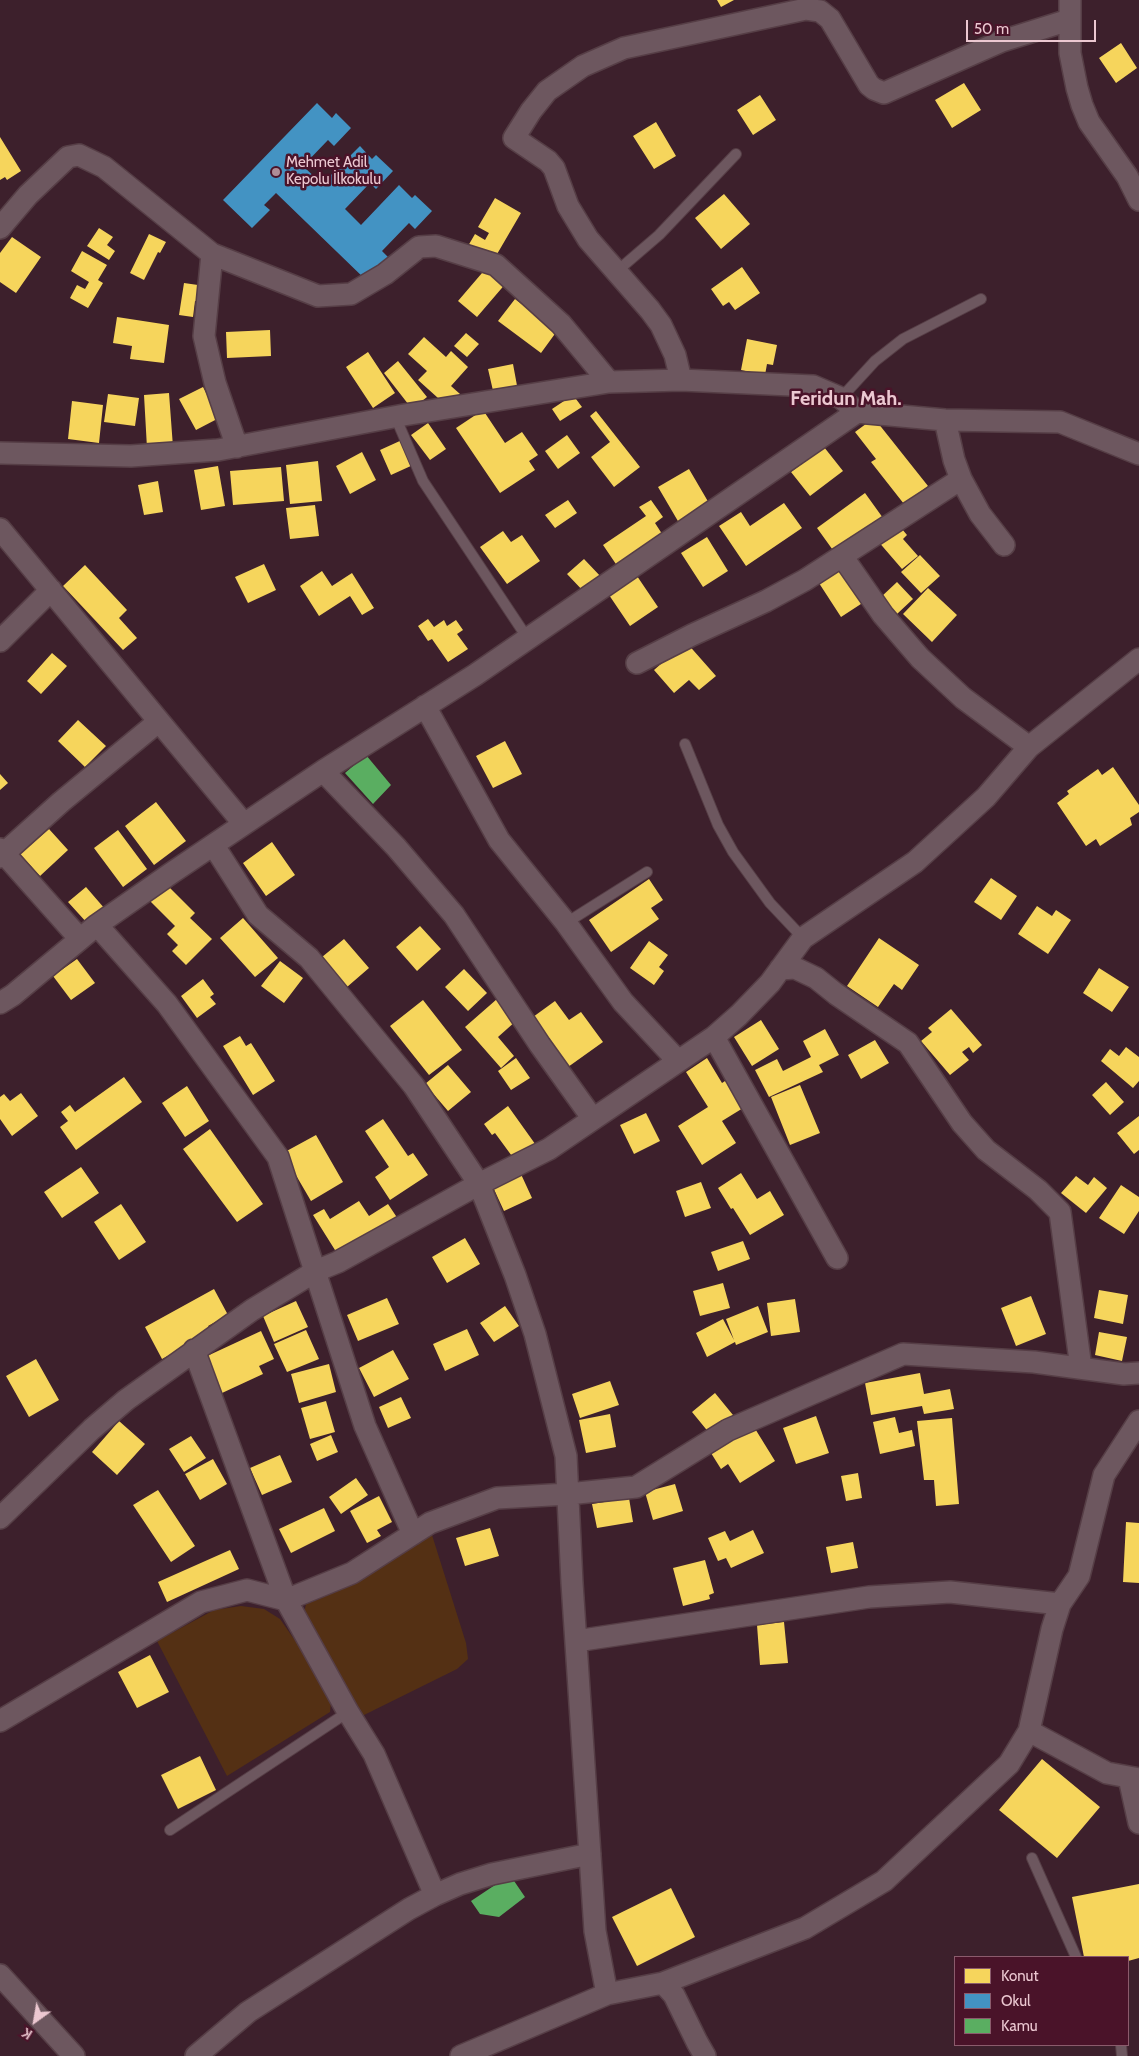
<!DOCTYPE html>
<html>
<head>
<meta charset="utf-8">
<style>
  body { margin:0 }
  #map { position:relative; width:1139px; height:2056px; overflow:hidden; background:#3d202c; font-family:Cabin,sans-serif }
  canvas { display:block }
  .legend { position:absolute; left:954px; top:1956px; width:175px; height:90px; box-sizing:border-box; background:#4a1329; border:1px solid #8b5b6c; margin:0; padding:6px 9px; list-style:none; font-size:15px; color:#ecc8d1 }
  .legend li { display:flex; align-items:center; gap:10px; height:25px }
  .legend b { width:25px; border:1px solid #8b5b6c }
  .north { position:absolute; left:10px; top:1996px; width:50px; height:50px; -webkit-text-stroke:4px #4a1329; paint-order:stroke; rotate:212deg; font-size:14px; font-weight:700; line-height:20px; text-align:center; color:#ecc8d1 }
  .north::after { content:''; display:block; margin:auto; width:18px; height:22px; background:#ecc8d1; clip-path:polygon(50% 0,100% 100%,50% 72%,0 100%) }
  .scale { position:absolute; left:966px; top:20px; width:130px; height:22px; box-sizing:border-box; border:2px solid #ecc8d1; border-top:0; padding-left:6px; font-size:15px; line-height:18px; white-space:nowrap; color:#ecc8d1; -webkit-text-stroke:4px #4a1329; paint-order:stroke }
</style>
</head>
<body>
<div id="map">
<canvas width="1139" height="2056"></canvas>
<ul class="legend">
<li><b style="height:14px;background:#f6d55c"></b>Konut</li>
<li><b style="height:14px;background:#4393c3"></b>Okul</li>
<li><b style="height:14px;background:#5aae61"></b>Kamu</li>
</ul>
<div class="north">K</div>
<div class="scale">50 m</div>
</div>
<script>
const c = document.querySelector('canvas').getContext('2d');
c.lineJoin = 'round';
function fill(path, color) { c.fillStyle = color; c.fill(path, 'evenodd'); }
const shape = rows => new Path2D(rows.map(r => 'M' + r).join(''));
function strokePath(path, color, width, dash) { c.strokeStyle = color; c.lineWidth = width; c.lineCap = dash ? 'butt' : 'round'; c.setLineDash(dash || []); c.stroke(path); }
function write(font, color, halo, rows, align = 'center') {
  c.font = font + ' Cabin,sans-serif'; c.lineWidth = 5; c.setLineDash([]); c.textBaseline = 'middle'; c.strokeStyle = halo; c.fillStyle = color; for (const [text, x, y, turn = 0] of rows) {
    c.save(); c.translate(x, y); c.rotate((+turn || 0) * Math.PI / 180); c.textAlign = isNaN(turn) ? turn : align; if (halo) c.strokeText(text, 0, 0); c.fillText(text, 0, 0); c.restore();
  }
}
fill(shape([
  [432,1535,466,1643,468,1659,457,1669,360,1717,304,1613,306,1604,322,1598],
  [241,1606,264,1609,280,1619,308,1659,331,1702,330,1712,227,1776,157,1641,214,1610]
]), '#543014');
fill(shape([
  [717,0,734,0,721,7],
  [1121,43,1137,68,1116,83,1099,58],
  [964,83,981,110,952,128,935,100],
  [760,95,776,120,753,135,737,110],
  [656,122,676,156,654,169,633,136],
  [0,137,21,171,7,180,5,177,0,180],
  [724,194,750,224,721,249,695,218],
  [495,198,521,213,493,261,468,246,475,234,485,240,489,233,478,227],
  [99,228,113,237,107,245,115,251,109,260,87,246],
  [149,234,166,242,160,253,158,252,144,280,130,273],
  [12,237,41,257,16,293,0,282,0,253],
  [82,251,107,265,98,280,103,283,88,308,70,298,77,285,85,289,89,282,71,271],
  [488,266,507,282,477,317,458,301],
  [742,267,760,293,735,310,729,302,723,306,711,289],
  [184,283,205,286,202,302,195,301,193,317,179,315],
  [515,299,557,331,541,353,498,321],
  [117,317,169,325,164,363,130,359,132,346,113,343],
  [270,330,271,356,227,358,226,332],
  [466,333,479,344,467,357,454,346],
  [424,337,446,357,451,351,468,367,451,386,460,394,448,407,418,380,427,371,408,354],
  [747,339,777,345,773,365,767,364,765,375,741,370],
  [368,352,395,393,373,408,346,367],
  [398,361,427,397,412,409,384,373],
  [513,364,518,391,494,395,488,369],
  [203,387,219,418,196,430,179,399],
  [169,393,173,447,147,448,144,395],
  [108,394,139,398,135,426,104,422],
  [573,395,582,407,560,421,552,409],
  [72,401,103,405,99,443,68,439],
  [483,410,505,443,522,432,538,455,529,461,535,470,500,493,456,428],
  [596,411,640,467,614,487,591,457,610,442,590,416],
  [874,418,928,486,904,504,871,462,876,459,855,432],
  [428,423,446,449,430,460,411,435],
  [567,435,580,453,558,469,545,451],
  [402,440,413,465,391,475,380,450],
  [824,447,843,471,810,496,791,472],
  [362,452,376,480,350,494,336,466],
  [318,461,322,501,290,504,286,465],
  [218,466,225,506,201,510,194,470],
  [281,467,284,501,233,505,230,471],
  [689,469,713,510,682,528,658,487],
  [158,481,163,512,144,515,138,485],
  [865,493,883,518,835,553,817,528],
  [568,500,577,513,555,528,545,515],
  [651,500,663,517,655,523,666,540,620,570,603,545,646,516,639,507],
  [784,503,802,528,746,566,719,526,741,512,750,526],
  [315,505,319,536,290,539,286,508],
  [897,523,907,535,903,539,918,556,902,569,877,540],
  [503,531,511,542,522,535,540,561,507,584,480,547],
  [707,537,728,571,703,587,681,553],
  [920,555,940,576,921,593,901,572],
  [584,559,603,579,586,594,567,574],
  [264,564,276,590,248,603,235,577],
  [85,565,127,610,119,618,137,638,123,650,63,586],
  [839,566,864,602,841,617,817,580],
  [322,571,332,586,352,573,374,608,362,615,350,596,319,616,300,586],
  [637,576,658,607,630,626,609,595],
  [897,582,913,599,897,614,880,598],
  [928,588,957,615,932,642,903,614],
  [428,619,434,627,444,620,447,626,456,620,463,630,457,634,468,649,448,662,432,639,428,641,418,626],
  [686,642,716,676,699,690,689,680,674,693,654,670],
  [52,653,67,666,41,694,27,681],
  [78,720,106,746,85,767,58,741],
  [505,741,522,774,493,788,476,756],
  [1113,767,1139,805,1139,812,1130,818,1132,825,1100,846,1096,839,1086,846,1057,803,1069,794,1067,791,1098,769,1102,775],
  [0,774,8,783,0,790],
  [156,802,186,841,154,865,125,826],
  [49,829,68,850,40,876,20,854],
  [118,830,147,869,123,887,94,848],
  [272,842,295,875,266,896,243,863],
  [991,878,1017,896,1001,920,974,902],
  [649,879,663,900,651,908,659,919,611,952,589,920],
  [166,884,195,913,190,918,212,939,186,965,172,951,178,945,167,934,175,926,150,901],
  [86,887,105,909,88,924,68,902],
  [1037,906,1052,916,1056,910,1071,920,1048,954,1018,934],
  [243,918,278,958,255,977,220,938],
  [420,926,441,949,417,971,396,947],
  [879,938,919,965,902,990,894,984,878,1007,847,986],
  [344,939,369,968,347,987,322,957],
  [649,941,668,955,659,967,664,971,654,985,630,968],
  [77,959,95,983,71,1000,53,976],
  [280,961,303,978,284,1003,261,986],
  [1099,968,1129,987,1112,1012,1083,993],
  [464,969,487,993,468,1011,445,987],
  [203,979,214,994,210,997,216,1004,197,1018,181,996],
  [497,999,516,1021,498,1037,514,1056,501,1068,465,1027],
  [423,1000,462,1050,429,1075,390,1026],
  [555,1001,569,1020,581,1012,603,1042,568,1067,533,1017],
  [951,1009,982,1045,973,1053,969,1047,962,1052,969,1060,950,1075,921,1041,932,1032,928,1028],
  [761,1020,779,1049,752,1066,734,1037],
  [825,1029,839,1055,819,1065,823,1072,769,1097,755,1070,777,1059,783,1071,811,1057,803,1041],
  [240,1036,246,1046,251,1043,275,1081,253,1095,223,1046],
  [875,1040,889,1063,861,1079,848,1055],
  [1126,1047,1139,1057,1139,1081,1133,1088,1101,1061,1110,1049,1119,1056],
  [516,1058,530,1078,511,1090,498,1071],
  [707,1058,722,1083,731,1077,748,1105,722,1121,736,1143,702,1165,678,1126,708,1107,686,1072],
  [448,1065,471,1092,448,1111,425,1084],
  [124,1077,142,1102,76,1150,60,1127,68,1121,61,1112,70,1105,75,1112],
  [1106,1082,1124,1102,1110,1115,1092,1095],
  [800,1085,820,1133,790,1145,771,1097],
  [187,1086,209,1121,185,1137,162,1103],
  [21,1093,38,1116,12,1136,0,1119,0,1097,4,1094,10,1101],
  [508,1106,538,1148,517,1163,495,1133,492,1135,484,1124],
  [646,1113,660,1141,634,1154,620,1125],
  [1139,1116,1139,1150,1134,1154,1117,1133],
  [383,1119,408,1156,413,1153,428,1175,390,1200,375,1177,389,1167,365,1131],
  [210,1129,263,1204,237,1222,183,1149],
  [316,1135,343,1182,311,1201,283,1153],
  [81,1167,99,1193,62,1218,44,1192],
  [520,1172,532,1198,504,1211,492,1185],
  [741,1173,757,1199,770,1191,784,1215,750,1235,733,1208,731,1209,718,1188],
  [1076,1176,1088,1185,1094,1177,1107,1188,1086,1213,1061,1193],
  [701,1182,711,1208,685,1217,676,1191],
  [1121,1185,1139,1197,1139,1211,1124,1234,1099,1218],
  [359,1201,369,1216,388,1204,400,1222,340,1258,313,1215,324,1209,330,1219],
  [121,1204,146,1242,119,1260,94,1222],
  [465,1238,480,1264,447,1283,432,1257],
  [743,1241,750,1259,718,1271,711,1252],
  [723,1283,730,1308,700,1316,693,1291],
  [214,1289,228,1315,208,1326,212,1332,162,1359,145,1327],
  [1099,1290,1128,1295,1123,1324,1094,1318],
  [1031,1296,1046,1334,1016,1346,1001,1308],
  [387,1298,399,1324,358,1341,347,1315],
  [795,1299,800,1332,771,1336,767,1303],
  [296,1301,308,1327,274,1342,263,1316],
  [505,1306,519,1326,494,1342,480,1323],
  [758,1306,768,1332,736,1345,735,1342,707,1357,696,1333,723,1319,734,1340,726,1319],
  [467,1329,479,1355,445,1371,433,1344],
  [306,1330,319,1359,287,1372,274,1344],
  [261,1331,274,1359,259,1366,263,1374,222,1393,205,1357],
  [1099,1332,1127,1337,1122,1361,1095,1355],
  [393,1350,409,1379,374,1397,359,1368],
  [36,1359,59,1400,29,1417,6,1376],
  [329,1364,336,1392,299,1403,291,1374],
  [920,1373,924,1394,950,1389,954,1409,924,1414,922,1406,871,1415,865,1383],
  [610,1381,619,1405,580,1418,572,1394],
  [715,1393,733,1415,710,1434,692,1412],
  [401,1397,411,1418,388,1428,379,1407],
  [326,1401,335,1432,310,1439,301,1408],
  [610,1414,616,1447,586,1453,579,1420],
  [816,1416,829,1453,796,1464,783,1428],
  [895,1417,899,1433,912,1430,915,1446,880,1454,873,1422],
  [952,1418,959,1504,936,1506,934,1480,924,1480,917,1421],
  [119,1421,145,1444,117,1475,92,1452],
  [754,1427,775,1461,740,1483,728,1464,721,1469,711,1453],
  [331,1435,338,1452,317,1461,310,1444],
  [191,1436,206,1458,184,1472,169,1449],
  [280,1455,292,1482,262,1495,250,1468],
  [213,1459,227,1484,200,1500,185,1474],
  [858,1473,862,1498,846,1501,841,1476],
  [356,1478,368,1495,341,1514,329,1497],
  [675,1484,683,1511,653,1520,645,1492],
  [158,1490,195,1546,171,1562,133,1505],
  [379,1496,392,1522,377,1530,381,1536,367,1543,350,1511],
  [629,1498,633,1522,597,1528,592,1504],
  [324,1508,335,1531,291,1553,279,1529],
  [1126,1522,1139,1523,1139,1583,1123,1582],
  [490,1528,499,1556,465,1566,456,1538],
  [753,1530,764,1553,731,1568,726,1558,718,1561,708,1538,725,1531,730,1541],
  [853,1542,858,1568,831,1573,826,1547],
  [230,1550,239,1569,167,1602,158,1582],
  [705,1560,714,1593,709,1595,710,1599,683,1606,673,1568],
  [784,1622,788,1663,760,1665,757,1625],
  [150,1655,169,1692,137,1708,118,1672],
  [200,1756,216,1790,178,1809,161,1775],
  [1042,1759,1100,1807,1057,1858,999,1810],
  [1139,1884,1139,1958,1128,1961,1128,1957,1084,1957,1072,1897],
  [671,1888,695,1937,637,1966,612,1917]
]), '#f6d55c');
fill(shape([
  [317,103,332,118,336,113,351,128,334,146,328,140,303,166,322,184,360,146,372,159,376,155,393,171,376,189,370,183,345,209,361,225,399,185,412,198,415,195,432,211,415,229,409,223,382,251,389,258,367,281,276,193,264,205,270,210,252,228,223,200]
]), '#4393c3');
fill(shape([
  [366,755,391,785,373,804,345,773],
  [510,1875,525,1897,499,1917,480,1914,471,1901]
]), '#5aae61');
const service = shape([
  [616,272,659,235,736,154],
  [841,398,875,361,903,339,981,299],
  [395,416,423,481,528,639],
  [685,744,718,825,733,852,770,903,803,938],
  [566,923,647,872],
  [170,1830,348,1712],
  [1032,1858,1076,1957],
  [1121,2045,1122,2056]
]);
const minor = shape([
  [1070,0,1070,53,1077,88,1082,105,1089,122,1127,176,1139,200],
  [0,228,28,195,68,157,79,155,104,167,212,254,318,296,351,294,385,274,419,247,436,246,496,265,561,324,609,382],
  [212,254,204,336,215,383,237,447],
  [681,380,675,355,661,325,650,310,588,239,568,206,554,168,548,161,514,138,531,111,547,91,583,66,624,48,806,9,820,11,830,19,869,85,874,89,884,93,1002,41,1069,20],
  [945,420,954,460,961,479,980,514,1004,545],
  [0,453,131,456,218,450,404,415,609,382,681,380,813,386,841,398,857,412],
  [0,529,244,824],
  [842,556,883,615,920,658,963,698,1029,747],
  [0,641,51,590],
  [637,663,692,635,766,601,805,580,961,479],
  [425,706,499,840,566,923,623,1002,678,1061],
  [323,771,396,847,454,915,540,1045,593,1119],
  [214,846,258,915,309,958,414,1086,479,1184,515,1275,535,1334,566,1456,572,1583,595,1931,607,1994],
  [0,849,80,939],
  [0,857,61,802,158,722],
  [97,925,167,1004,278,1157,365,1426,413,1534],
  [780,969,795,968,816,978,836,994,908,1043,962,1123,986,1150,1038,1190,1060,1212,1081,1368],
  [0,1003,13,995,97,925,170,874,323,771,475,675,857,412,945,420,1060,422,1139,454],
  [714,1037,837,1258],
  [194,1350,286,1600,348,1712,374,1754,435,1895],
  [0,1518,92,1429,126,1400,252,1310,316,1271,338,1262,479,1184,549,1149,714,1037,739,1015,770,983,803,938,915,862,986,797,1029,747,1139,659],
  [576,1641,869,1597,950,1592,1060,1604],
  [0,1721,201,1602,247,1590,286,1600,352,1573,430,1523,497,1498,568,1494,636,1487,728,1430,903,1354,1034,1362,1124,1374,1139,1373],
  [1029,1731,1107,1773,1139,1779],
  [1129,1778,1139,1823],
  [0,1975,74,2056],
  [663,1983,674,1995,697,2042,705,2056],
  [196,2056,248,2012,409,1909,435,1895,460,1884,492,1874,590,1854],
  [461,2056,607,1994,663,1983,805,1928,884,1881,1009,1764,1029,1731,1052,1629,1060,1604,1079,1576,1104,1475,1139,1421]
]);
strokePath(service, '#563e46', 12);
strokePath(minor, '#563e46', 24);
strokePath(service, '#6d575f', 10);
strokePath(minor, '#6d575f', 21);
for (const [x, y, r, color] of [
  [276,172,5,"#af8d97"]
]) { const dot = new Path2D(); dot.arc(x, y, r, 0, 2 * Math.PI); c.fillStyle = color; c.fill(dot); strokePath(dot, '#4a1329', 2); }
write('15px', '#ecc8d1', '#4a1329', [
  ["Mehmet Adil",286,163],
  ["Kepolu İlkokulu",286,180]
], 'left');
write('bold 20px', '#ecc8d1', '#4a1329', [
  ["Feridun Mah.",846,399]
]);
</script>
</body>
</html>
